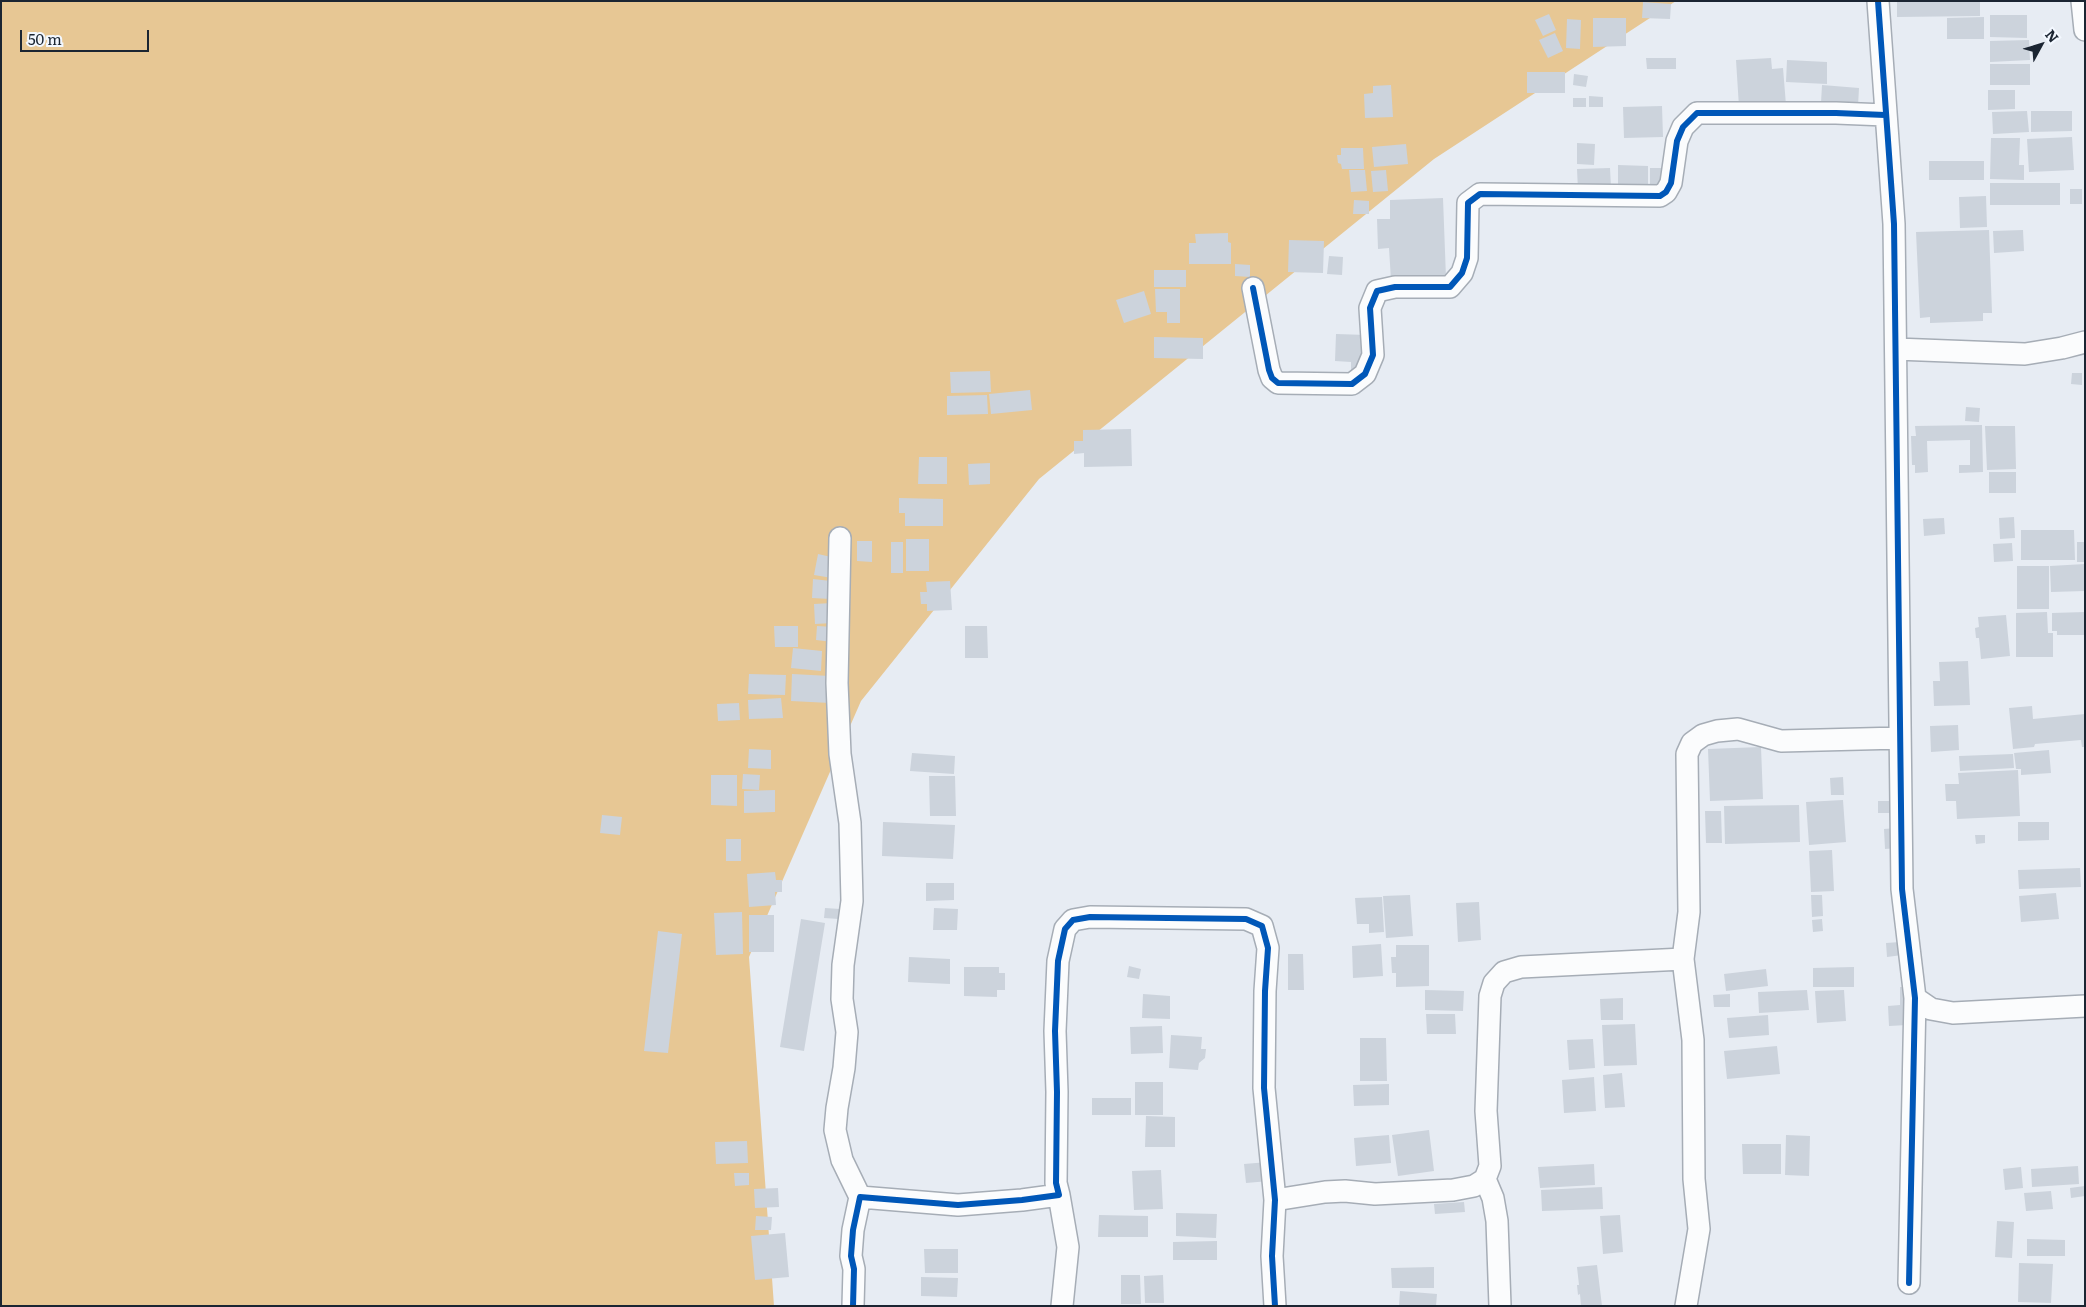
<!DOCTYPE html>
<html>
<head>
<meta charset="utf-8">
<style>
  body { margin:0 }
  #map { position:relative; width:2086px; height:1307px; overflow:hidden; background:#e7ecf3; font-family:Literata,serif }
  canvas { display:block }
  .frame { position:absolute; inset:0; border:2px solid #1b2532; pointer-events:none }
  .north { position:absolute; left:2016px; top:20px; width:50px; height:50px; -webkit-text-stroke:4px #f3f8ff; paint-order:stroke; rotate:51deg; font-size:14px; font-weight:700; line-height:20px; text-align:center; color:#1b2532 }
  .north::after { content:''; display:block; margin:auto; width:18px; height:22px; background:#1b2532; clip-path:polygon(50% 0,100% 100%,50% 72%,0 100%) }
  .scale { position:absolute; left:20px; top:30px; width:129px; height:22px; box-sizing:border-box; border:2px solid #1b2532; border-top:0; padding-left:6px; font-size:15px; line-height:18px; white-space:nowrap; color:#1b2532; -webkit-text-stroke:4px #f3f8ff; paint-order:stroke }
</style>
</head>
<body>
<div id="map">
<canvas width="2086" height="1307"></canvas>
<div class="frame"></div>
<div class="north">N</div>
<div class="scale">50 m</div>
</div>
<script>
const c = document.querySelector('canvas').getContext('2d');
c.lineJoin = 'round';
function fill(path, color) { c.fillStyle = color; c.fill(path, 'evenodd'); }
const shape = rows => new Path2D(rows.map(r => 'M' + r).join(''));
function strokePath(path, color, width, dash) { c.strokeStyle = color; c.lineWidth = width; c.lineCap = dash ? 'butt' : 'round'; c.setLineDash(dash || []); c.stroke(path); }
fill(shape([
  [1,1,1676,1,1434,159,1039,479,861,701,749,957,774,1306,1,1306]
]), '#e7c794');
fill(shape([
  [1897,1,1980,1,1980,16,1897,17],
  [1643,2,1671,4,1670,19,1642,18],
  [1549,14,1556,30,1543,36,1535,20],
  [1990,15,2027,15,2027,38,1990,37],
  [1984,17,1984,39,1947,39,1947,18],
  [1593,18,1626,18,1626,46,1593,47],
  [1567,19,1581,20,1580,49,1566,48],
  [1555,33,1563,51,1548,58,1539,40],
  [2029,40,2030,60,1990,62,1990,41],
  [1646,58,1676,58,1676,69,1647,69],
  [1771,58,1772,69,1783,68,1786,105,1739,107,1736,60],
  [1787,60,1827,62,1827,84,1786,82],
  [1990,64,2030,64,2030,85,1990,85],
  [1527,72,1565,72,1565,93,1527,93],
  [1574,74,1588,76,1586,87,1573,85],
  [1391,85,1393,117,1365,118,1364,94,1373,93,1373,86],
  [1822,85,1859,88,1858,106,1821,103],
  [1988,90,2015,90,2015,109,1988,110],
  [1589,96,1603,97,1603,107,1589,107],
  [1573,98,1586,98,1586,107,1573,107],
  [1662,106,1663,137,1624,138,1623,107],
  [2027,111,2029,132,1993,134,1992,112],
  [2031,111,2072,111,2072,131,2031,132],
  [2072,137,2074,170,2029,172,2027,139],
  [1991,138,2020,138,2019,165,2024,165,2024,180,1990,179],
  [1577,143,1595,144,1594,165,1577,164],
  [1406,144,1408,164,1374,167,1372,147],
  [1341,148,1363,148,1364,169,1342,169,1341,164,1338,163,1337,155,1341,155],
  [1929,161,1984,161,1984,180,1929,180],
  [1618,165,1648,166,1648,187,1618,187],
  [1610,168,1611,188,1578,190,1577,169],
  [1650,168,1665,168,1665,191,1650,191],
  [1349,170,1365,170,1367,191,1351,192],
  [1386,170,1388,191,1373,192,1371,171],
  [1990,183,2060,183,2060,205,1990,205],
  [2070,189,2082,189,2082,204,2070,204],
  [1986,196,1987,227,1960,228,1959,197],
  [1443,198,1446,278,1391,280,1389,248,1378,249,1377,219,1390,219,1390,200],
  [1354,200,1369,201,1369,214,1353,214],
  [1989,230,1992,313,1983,313,1983,321,1930,323,1930,317,1920,318,1916,232],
  [2023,230,2024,251,1994,253,1993,231],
  [1228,233,1228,242,1231,243,1231,264,1189,264,1189,243,1196,243,1195,234],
  [1289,240,1324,241,1323,273,1288,272],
  [1329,256,1343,257,1342,275,1327,274],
  [1235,264,1250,265,1250,277,1235,276],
  [1154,270,1186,270,1186,287,1154,287],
  [1155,289,1180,289,1180,323,1167,323,1167,312,1156,312],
  [1144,291,1151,314,1124,323,1116,300],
  [1336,334,1367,335,1366,357,1360,357,1360,375,1351,375,1351,362,1335,361],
  [1154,337,1203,338,1203,359,1154,358],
  [990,371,991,392,951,393,950,372],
  [2072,373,2082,373,2082,385,2071,384],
  [1030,390,1032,410,991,414,989,394],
  [987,395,988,414,947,415,947,396],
  [1966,407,1980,408,1979,422,1965,421],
  [1982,425,1983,472,1959,473,1959,465,1970,465,1970,440,1927,441,1928,472,1915,473,1915,465,1912,465,1911,436,1916,436,1915,426],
  [1985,426,2015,426,2016,469,1987,470],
  [1131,429,1132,466,1084,467,1084,453,1074,454,1074,441,1083,441,1083,430],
  [919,457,947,457,947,484,918,484],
  [990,463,990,484,969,485,968,464],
  [1989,472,2016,472,2016,493,1989,493],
  [899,498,943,499,943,526,905,526,905,513,899,513],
  [2014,517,2015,538,2000,539,1999,518],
  [1944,518,1945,534,1924,536,1923,519],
  [2021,530,2074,530,2075,560,2021,560],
  [906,539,929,539,929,571,906,571],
  [857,541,872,541,872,562,857,561],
  [891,542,903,542,903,573,891,573],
  [2077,542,2085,542,2085,562,2077,562],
  [2012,543,2013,561,1994,562,1993,544],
  [818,554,836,558,832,578,814,575],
  [2085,564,2085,591,2051,592,2050,566],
  [2017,566,2049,566,2049,609,2017,609],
  [813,579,831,581,830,599,812,598],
  [950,581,952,610,927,611,927,604,921,604,920,592,927,592,926,582],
  [832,603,833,623,815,624,814,604],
  [2047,612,2048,633,2053,633,2053,657,2016,657,2016,613],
  [2085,612,2085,635,2057,635,2057,631,2052,631,2052,613],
  [2006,615,2010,656,1981,659,1979,638,1976,638,1975,628,1979,627,1978,617],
  [774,626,798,626,798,647,775,647],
  [817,626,834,627,833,642,816,640],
  [965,626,987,626,988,658,965,658],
  [793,648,822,651,821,671,791,668],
  [1968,661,1970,705,1934,706,1933,681,1940,681,1939,662],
  [749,674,786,675,785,695,748,694],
  [792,674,830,676,830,703,791,701],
  [781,698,783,718,749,719,748,700],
  [739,703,740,720,718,721,717,704],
  [2032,706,2033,719,2085,714,2085,747,2082,747,2081,740,2035,744,2034,747,2013,749,2009,708],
  [1958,725,1959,750,1931,752,1930,726],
  [1761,747,1763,799,1710,801,1708,749],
  [749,749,771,750,771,769,748,768],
  [2049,750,2051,773,2021,775,2021,769,2016,769,2014,753],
  [912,753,955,756,954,774,910,771],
  [2013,754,2014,768,1960,771,1959,756],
  [2018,770,2020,816,1957,819,1956,801,1946,801,1945,784,1959,784,1958,773],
  [743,774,760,775,759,790,742,789],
  [711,775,737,775,737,806,711,805],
  [929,776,955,776,956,816,930,816],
  [1843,777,1844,795,1831,795,1830,778],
  [775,790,775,812,744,813,744,791],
  [1843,800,1846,842,1809,845,1806,802],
  [1878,801,1895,801,1895,813,1878,813],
  [1799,805,1800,842,1725,844,1724,806],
  [1705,811,1721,811,1722,843,1706,843],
  [602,815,622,817,620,835,600,833],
  [883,822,955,825,953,859,882,856],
  [2018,822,2049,822,2049,840,2018,841],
  [1897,828,1898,848,1885,849,1884,829],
  [1975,835,1985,835,1985,843,1976,844],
  [726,839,741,839,741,861,726,861],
  [1832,850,1834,891,1811,892,1809,851],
  [2080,868,2081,887,2019,889,2018,870],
  [775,872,776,880,782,880,782,892,775,892,776,905,749,907,747,874],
  [926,883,954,883,954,900,926,901],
  [2056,893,2059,919,2021,922,2019,896],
  [1410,895,1413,936,1386,938,1383,896],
  [1811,895,1822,895,1823,916,1812,917],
  [1382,897,1384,932,1369,933,1369,924,1357,924,1355,898],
  [1479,902,1481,940,1458,942,1456,903],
  [825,908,840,909,839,919,824,918],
  [934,908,958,909,957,930,933,930],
  [742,912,743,954,716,955,714,913],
  [749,915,774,915,774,952,749,952],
  [801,919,825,923,804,1051,780,1047],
  [1822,919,1823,931,1813,932,1812,920],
  [658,931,682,934,668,1053,644,1051],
  [1900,942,1902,955,1887,957,1886,943],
  [1381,944,1383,976,1353,978,1352,946],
  [1396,945,1429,945,1429,986,1396,987,1396,973,1392,973,1391,957,1396,957],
  [1288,954,1303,954,1304,990,1288,990],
  [909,957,950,959,950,984,908,982],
  [1129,966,1141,969,1139,979,1127,977],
  [964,967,999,967,999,973,1005,973,1005,990,997,990,997,997,964,996],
  [1854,967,1854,987,1813,987,1813,968],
  [1766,969,1768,986,1726,991,1724,974],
  [1900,987,1905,987,1907,1025,1889,1026,1888,1006,1900,1005],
  [1425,990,1464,991,1463,1011,1425,1010],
  [1807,990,1809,1010,1759,1013,1758,992],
  [1844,990,1846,1021,1817,1023,1815,991],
  [1143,994,1170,996,1170,1019,1142,1018],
  [1730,994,1730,1007,1714,1007,1713,995],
  [1623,998,1623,1020,1601,1020,1600,999],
  [1426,1014,1455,1014,1456,1034,1427,1034],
  [1768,1015,1769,1035,1729,1038,1727,1018],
  [1635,1024,1637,1065,1604,1066,1602,1025],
  [1162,1026,1163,1053,1131,1054,1130,1027],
  [1171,1035,1202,1037,1201,1049,1206,1049,1205,1058,1199,1063,1198,1070,1169,1068],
  [1360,1038,1386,1038,1387,1081,1360,1081],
  [1593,1039,1595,1068,1569,1070,1567,1040],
  [1777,1046,1780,1074,1727,1079,1724,1051],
  [1622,1073,1625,1107,1605,1108,1603,1075],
  [1594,1077,1596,1111,1564,1113,1562,1080],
  [1135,1082,1163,1082,1163,1115,1135,1115],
  [1389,1084,1389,1105,1354,1106,1353,1085],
  [1092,1098,1131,1098,1131,1115,1092,1115],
  [1146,1116,1175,1117,1175,1147,1145,1147],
  [1429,1130,1434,1171,1398,1176,1392,1135],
  [1389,1135,1391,1163,1356,1166,1354,1138],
  [1786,1135,1810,1136,1809,1176,1785,1175],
  [747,1141,748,1163,716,1164,715,1142],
  [1742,1144,1781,1144,1781,1174,1743,1174],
  [1268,1162,1269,1181,1246,1183,1244,1164],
  [1594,1164,1595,1185,1540,1188,1538,1167],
  [2078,1166,2079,1184,2032,1187,2031,1169],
  [2021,1167,2023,1188,2005,1190,2003,1169],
  [1161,1170,1163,1209,1134,1210,1132,1171],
  [734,1173,749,1173,749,1185,735,1186],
  [2085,1186,2085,1196,2071,1198,2070,1188],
  [1602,1187,1603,1209,1542,1211,1541,1190],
  [778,1188,779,1207,755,1208,754,1189],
  [2051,1191,2053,1209,2026,1211,2024,1193],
  [1464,1202,1465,1212,1435,1214,1434,1204],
  [1176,1213,1217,1214,1216,1238,1176,1236],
  [1099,1215,1148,1216,1148,1237,1098,1237],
  [1620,1215,1623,1252,1603,1254,1600,1216],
  [756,1216,772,1217,771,1230,755,1230],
  [1997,1221,2014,1222,2012,1258,1995,1257],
  [785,1233,789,1277,755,1280,751,1236],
  [2027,1239,2065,1240,2065,1256,2027,1256],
  [1217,1241,1217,1260,1173,1260,1173,1242],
  [924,1249,958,1249,958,1273,925,1273],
  [2019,1263,2053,1264,2051,1303,2018,1302],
  [1597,1265,1602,1306,1581,1306,1580,1294,1578,1295,1577,1285,1579,1285,1577,1267],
  [1434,1267,1434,1288,1392,1288,1391,1268],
  [1121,1275,1140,1275,1141,1304,1121,1304],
  [1163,1275,1164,1303,1145,1303,1144,1276],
  [921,1277,958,1278,957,1297,921,1296],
  [1400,1291,1437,1294,1436,1306,1399,1306]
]), '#ccd3dc');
const minor = shape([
  [1878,1,1894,224,1902,889,1915,998,1909,1283],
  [2082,1,2085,30],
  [1253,288,1269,370,1272,378,1278,383,1352,384,1365,374,1373,355,1370,308,1377,291,1395,287,1450,287,1462,273,1467,258,1468,203,1480,194,1660,196,1666,192,1671,183,1677,141,1683,127,1697,113,1836,113,1885,115],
  [1896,349,2025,354,2062,348,2085,342],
  [840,538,837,683,840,754,850,823,852,901,843,965,842,999,847,1032,844,1068,837,1108,835,1130,842,1160,860,1197],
  [1915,998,1931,1009,1953,1013,2085,1006],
  [1485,1179,1493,1198,1497,1221,1500,1306],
  [1059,1195,1068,1247,1062,1306],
  [1275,1200,1325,1192,1345,1191,1375,1194,1453,1190,1474,1186,1485,1179,1490,1166,1486,1111,1490,996,1494,983,1504,972,1521,967,1683,959],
  [853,1306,854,1269,851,1256,853,1230,860,1197,958,1205,1022,1200,1059,1195,1056,1183,1057,1092,1055,1031,1058,961,1065,929,1073,920,1090,917,1246,919,1262,926,1268,948,1265,991,1264,1088,1275,1200,1272,1256,1275,1306],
  [1686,1306,1699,1229,1694,1179,1693,1040,1683,959,1689,912,1687,754,1692,743,1703,735,1717,731,1738,729,1781,741,1900,738]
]);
strokePath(minor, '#a6adb6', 24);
strokePath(minor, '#fbfcfd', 21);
strokePath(shape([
  [1878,1,1894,224,1902,889,1915,998,1909,1283],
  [1253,288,1269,370,1272,378,1278,383,1352,384,1365,374,1373,355,1370,308,1377,291,1395,287,1450,287,1462,273,1467,258,1468,203,1480,194,1660,196,1666,192,1671,183,1677,141,1683,127,1697,113,1836,113,1885,115],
  [853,1306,854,1269,851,1256,853,1230,860,1197,958,1205,1022,1200,1059,1195,1056,1183,1057,1092,1055,1031,1058,961,1065,929,1073,920,1090,917,1246,919,1262,926,1268,948,1265,991,1264,1088,1275,1200,1272,1256,1275,1306]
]), '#0057b8', 6);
</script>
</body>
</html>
